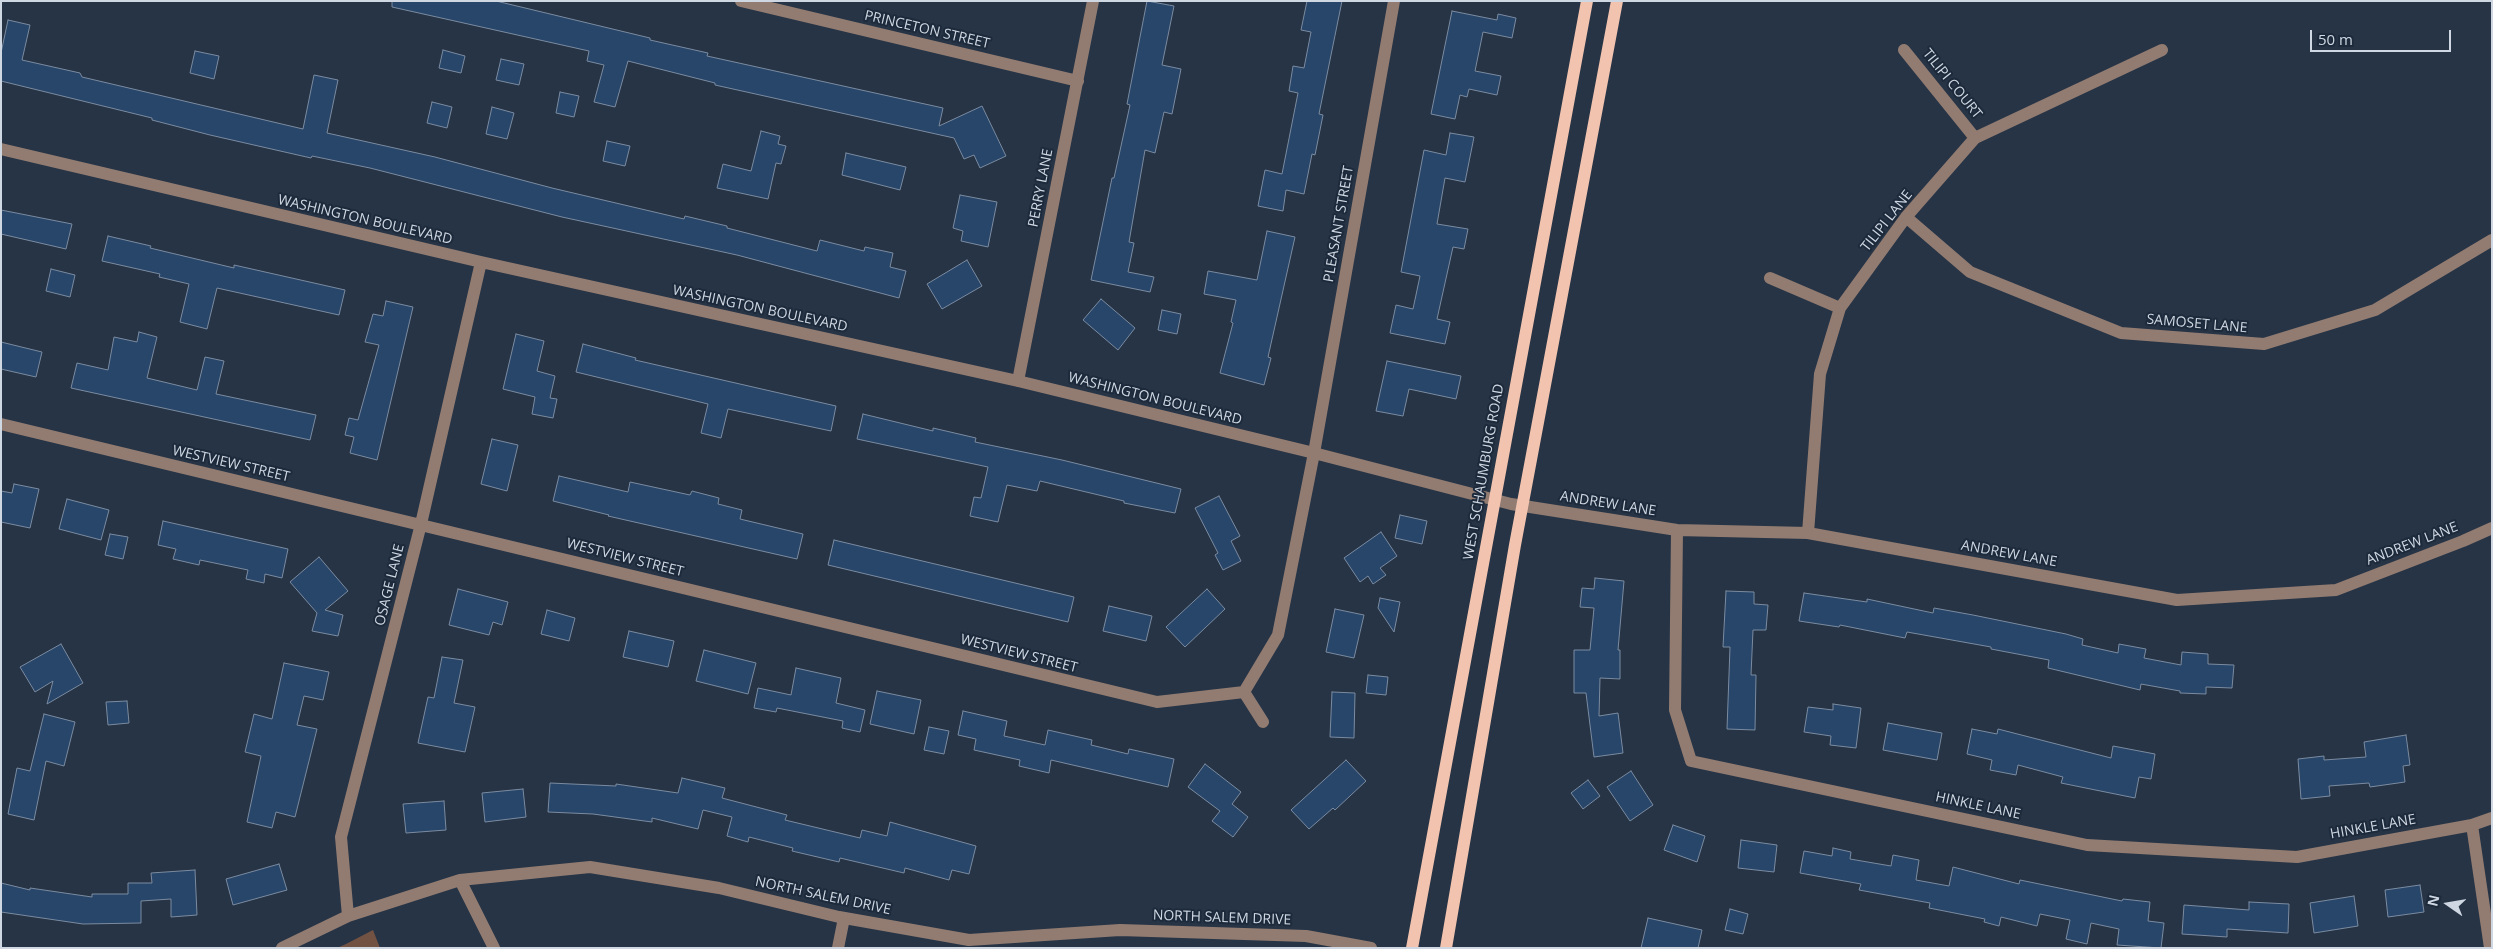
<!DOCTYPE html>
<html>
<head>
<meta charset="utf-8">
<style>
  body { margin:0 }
  #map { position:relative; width:2493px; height:949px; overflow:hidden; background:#273446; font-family:"Open Sans",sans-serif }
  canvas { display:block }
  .frame { position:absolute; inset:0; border:2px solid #ced7e2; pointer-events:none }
  .north { position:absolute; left:2423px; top:879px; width:50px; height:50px; -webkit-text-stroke:4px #1d2a3b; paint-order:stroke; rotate:283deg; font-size:14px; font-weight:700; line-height:20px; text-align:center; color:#ced7e2 }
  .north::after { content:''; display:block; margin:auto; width:18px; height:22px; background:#ced7e2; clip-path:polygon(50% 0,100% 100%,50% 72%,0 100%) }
  .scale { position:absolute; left:2310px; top:30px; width:141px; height:22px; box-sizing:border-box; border:2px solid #ced7e2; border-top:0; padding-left:6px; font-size:15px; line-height:18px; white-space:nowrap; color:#ced7e2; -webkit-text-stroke:4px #1d2a3b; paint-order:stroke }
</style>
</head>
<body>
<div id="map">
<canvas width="2493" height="949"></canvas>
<div class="frame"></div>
<div class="north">N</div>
<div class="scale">50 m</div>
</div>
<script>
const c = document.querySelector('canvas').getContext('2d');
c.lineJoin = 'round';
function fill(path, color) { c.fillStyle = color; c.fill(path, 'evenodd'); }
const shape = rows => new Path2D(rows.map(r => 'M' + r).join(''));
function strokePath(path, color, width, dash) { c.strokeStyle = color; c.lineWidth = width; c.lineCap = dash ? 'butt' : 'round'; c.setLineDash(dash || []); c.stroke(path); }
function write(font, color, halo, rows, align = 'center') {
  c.font = font + ' "Open Sans",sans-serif'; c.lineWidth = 4; c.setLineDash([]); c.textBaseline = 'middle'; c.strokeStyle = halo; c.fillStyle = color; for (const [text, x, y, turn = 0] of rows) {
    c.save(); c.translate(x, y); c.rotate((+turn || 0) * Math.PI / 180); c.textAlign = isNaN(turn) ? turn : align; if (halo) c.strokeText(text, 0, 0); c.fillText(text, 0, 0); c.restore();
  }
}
fill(shape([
  [373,930,380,948,337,948,346,944]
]), '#725243');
const building = shape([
  [392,1,496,1,650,38,650,40,708,53,707,56,943,108,939,126,982,106,1006,156,980,168,974,155,964,159,954,138,715,85,715,83,628,61,615,107,594,102,604,65,587,61,589,51,392,7,392,1],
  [1147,1,1174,6,1162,65,1181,69,1172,114,1164,112,1155,153,1145,150,1129,242,1134,243,1128,272,1154,277,1150,292,1091,280,1112,178,1114,178,1130,105,1127,104,1147,1],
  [1307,1,1342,1,1319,114,1323,115,1315,155,1312,154,1304,194,1286,190,1283,211,1258,206,1265,170,1282,174,1298,93,1289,91,1293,66,1304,68,1311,32,1301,30,1307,1],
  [1452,11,1497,20,1498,14,1516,18,1512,38,1483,32,1475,71,1501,76,1497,95,1469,89,1467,97,1460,95,1455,119,1431,114,1452,11],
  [8,20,30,25,22,60,80,73,82,77,303,129,314,75,338,80,327,133,435,157,552,188,684,219,685,216,727,226,727,228,817,251,820,240,864,251,865,247,893,253,890,267,906,271,899,298,737,255,562,217,370,168,312,156,311,158,210,135,152,120,152,118,1,81,1,53,8,20],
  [443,50,465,56,461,73,439,68,443,50],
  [195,51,219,56,214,79,190,73,195,51],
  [501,59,524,64,519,85,496,80,501,59],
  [560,92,579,96,574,117,556,113,560,92],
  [432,102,452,107,447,128,427,123,432,102],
  [492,107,514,113,507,139,486,134,492,107],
  [761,131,780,136,778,144,786,146,781,164,776,163,768,199,717,188,723,164,751,171,761,131],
  [1450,133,1474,137,1465,182,1445,178,1437,224,1468,229,1464,249,1453,247,1437,319,1450,322,1445,344,1390,333,1396,305,1413,309,1420,276,1401,272,1424,150,1446,155,1450,133],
  [607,141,630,146,625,166,603,161,607,141],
  [846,153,906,167,900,190,842,175,846,153],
  [960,195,997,202,988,247,961,241,963,231,953,228,960,195],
  [1,210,72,224,66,249,1,234,1,210],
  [1267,231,1295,237,1268,357,1271,358,1264,385,1220,373,1233,323,1231,322,1236,300,1204,294,1208,271,1257,280,1267,231],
  [108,236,151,246,150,248,234,268,234,265,345,290,339,315,217,288,207,329,180,322,189,284,159,277,160,274,102,261,108,236],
  [967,260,982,286,942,309,927,284,967,260],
  [51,269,75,275,70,297,46,291,51,269],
  [1101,299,1135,328,1118,350,1083,320,1101,299],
  [386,301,413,307,377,460,350,453,354,437,345,435,349,418,358,420,379,345,365,342,373,314,383,316,386,301],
  [1162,310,1181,314,1177,334,1158,330,1162,310],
  [139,332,157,337,147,378,197,390,205,357,224,361,216,394,316,415,310,440,71,388,77,363,108,370,114,337,137,342,139,332],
  [516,334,544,341,537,371,555,376,550,398,557,399,553,418,532,414,535,397,503,389,516,334],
  [1,342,42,352,36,377,1,369,1,342],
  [583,344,636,358,635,360,836,406,831,431,728,409,721,438,701,433,708,404,576,372,583,344],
  [1387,361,1461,376,1456,399,1409,389,1403,416,1376,411,1387,361],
  [863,414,933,431,933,428,976,438,975,442,1062,460,1181,489,1175,513,1124,503,1124,501,1040,481,1037,491,1007,485,998,522,970,516,974,497,981,498,988,467,857,439,863,414],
  [492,439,518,445,507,491,481,484,492,439],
  [559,476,628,492,630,482,690,495,692,491,719,498,718,504,742,510,740,519,803,534,797,559,608,516,609,515,553,501,559,476],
  [14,484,39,489,30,528,1,522,1,491,12,493,14,484],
  [1219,496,1240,536,1231,541,1241,561,1223,570,1215,555,1218,553,1195,508,1219,496],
  [67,499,109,510,101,540,59,529,67,499],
  [1400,515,1427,521,1422,544,1395,538,1400,515],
  [163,521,288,549,282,578,265,574,264,583,246,579,248,570,200,560,199,565,173,559,176,549,158,545,163,521],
  [1381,532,1397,556,1380,568,1386,575,1373,584,1368,576,1360,582,1344,558,1381,532],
  [110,534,128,537,123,559,105,555,110,534],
  [834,540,1074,597,1068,622,828,565,834,540],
  [319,557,348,591,325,610,343,615,338,636,312,631,317,613,290,582,319,557],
  [1595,578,1624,581,1618,650,1620,650,1620,679,1600,678,1599,716,1618,713,1623,753,1594,757,1586,693,1574,693,1574,650,1590,650,1594,608,1580,607,1582,588,1594,589,1595,578],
  [458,589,508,602,502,625,493,622,489,635,449,625,458,589],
  [1207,589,1225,609,1185,647,1166,627,1207,589],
  [1726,591,1754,592,1754,604,1768,605,1766,630,1753,630,1751,675,1756,675,1755,730,1727,729,1730,647,1723,647,1726,591],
  [1804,593,1867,602,1867,599,1933,613,1934,608,1973,615,2066,634,2083,639,2082,645,2118,653,2119,644,2146,649,2144,658,2181,665,2182,652,2208,654,2208,664,2234,665,2232,688,2206,687,2206,694,2180,693,2180,691,2141,684,2140,690,2048,668,2049,660,1991,649,1991,647,1907,632,1905,638,1840,625,1839,627,1799,621,1804,593],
  [1380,598,1400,602,1394,632,1378,608,1380,598],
  [1109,606,1152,616,1146,641,1103,631,1109,606],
  [1335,609,1364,615,1354,658,1326,652,1335,609],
  [547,610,575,618,569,641,541,634,547,610],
  [629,631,674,641,668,667,623,657,629,631],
  [61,644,83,683,47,704,53,681,35,692,20,667,61,644],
  [704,650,756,663,748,694,696,681,704,650],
  [442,657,463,660,454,703,475,707,465,752,418,743,428,697,434,698,442,657],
  [284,663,329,672,323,700,304,696,297,725,317,729,295,817,276,812,272,828,247,822,261,756,245,752,254,714,272,719,284,663],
  [796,668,841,678,836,703,865,710,860,732,842,728,843,721,777,708,776,712,754,708,758,688,791,695,796,668],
  [1368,675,1388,677,1386,695,1366,693,1368,675],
  [877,691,921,700,914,734,870,724,877,691],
  [1332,692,1355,693,1354,738,1330,737,1332,692],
  [127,701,129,723,108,725,106,702,127,701],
  [1833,704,1861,708,1856,748,1830,745,1831,736,1804,732,1808,707,1833,710,1833,704],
  [963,711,1007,721,1004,736,1045,745,1048,730,1092,740,1091,745,1128,754,1129,749,1174,759,1168,787,1051,760,1049,773,1019,766,1020,760,974,750,976,739,958,735,963,711],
  [44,714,75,722,64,766,46,761,34,820,8,814,17,768,30,771,44,714],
  [1888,723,1942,733,1937,760,1883,750,1888,723],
  [929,727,949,731,944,754,924,750,929,727],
  [1972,729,1997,734,1998,729,2111,758,2113,746,2155,754,2151,779,2139,777,2135,798,2061,783,2063,777,2018,765,2016,775,1990,770,1992,760,1967,754,1972,729],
  [2406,735,2410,765,2403,766,2405,782,2370,787,2369,783,2329,786,2330,796,2301,799,2298,759,2324,756,2324,760,2366,757,2364,742,2406,735],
  [1346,760,1366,781,1335,810,1333,808,1309,829,1291,810,1346,760],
  [1205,764,1241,792,1232,804,1248,817,1233,837,1212,821,1220,811,1188,787,1205,764],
  [1631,771,1653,805,1630,821,1607,787,1631,771],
  [682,778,725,788,722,798,787,815,785,820,860,838,862,830,887,836,890,822,976,846,969,874,952,870,949,880,905,868,904,873,840,858,839,862,792,851,793,848,749,837,748,842,727,836,732,817,703,810,698,829,652,818,652,822,593,814,548,812,550,783,616,786,616,784,678,793,682,778],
  [1588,780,1600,796,1583,809,1571,793,1588,780],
  [523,789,526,817,485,822,482,793,523,789],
  [444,801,446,830,406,833,403,804,444,801],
  [1673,825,1705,836,1697,862,1664,850,1673,825],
  [1741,840,1777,845,1774,872,1738,868,1741,840],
  [1833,848,1851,852,1850,859,1891,866,1893,855,1919,860,1916,880,1949,886,1953,867,2019,884,2020,880,2122,901,2123,899,2150,902,2148,921,2164,923,2161,948,2117,945,2119,929,2091,923,2087,944,2066,939,2070,920,2040,914,2037,926,2001,917,1999,926,1984,922,1985,919,1929,908,1930,903,1859,890,1861,884,1800,873,1804,851,1832,856,1833,848],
  [279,864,287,890,233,905,226,879,279,864],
  [195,870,197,915,171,917,171,899,141,901,141,923,83,924,1,912,1,883,30,890,30,888,92,897,92,894,128,894,128,883,152,883,151,873,195,870],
  [2420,885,2424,912,2388,917,2385,890,2420,885],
  [2354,896,2358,926,2314,933,2310,903,2354,896],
  [2249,902,2289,904,2288,933,2227,929,2227,937,2182,934,2184,905,2249,910,2249,902],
  [1730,909,1748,914,1743,934,1725,930,1730,909],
  [1648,918,1702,930,1698,948,1641,948,1648,918]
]);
fill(building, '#28466a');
strokePath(building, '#7b8ba0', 1);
strokePath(shape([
  [741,1,1078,81],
  [1904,50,1975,138],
  [1,149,481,262,1018,381,1314,453,1511,504,1677,530,1808,533,2177,600,2336,590,2463,541,2492,528],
  [1906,217,1970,272,2121,333,2264,344,2375,310,2492,240],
  [1770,278,1840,308],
  [1018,381,1093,1],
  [1,424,1157,702,1244,692,1263,722],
  [1677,530,1675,710,1691,761,2087,845,2297,857,2472,825,2492,818],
  [1808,533,1820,374,1840,308,1906,217,1975,138,2162,50],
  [1244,692,1278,635,1314,453,1394,1],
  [2472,825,2490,948],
  [460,880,494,948],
  [348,916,341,837,421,524,481,262],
  [282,948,348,916,460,880,590,867,719,888,839,917,969,940,1120,930,1306,936,1371,948],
  [838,948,844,918]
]), '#927c71', 12);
strokePath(shape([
  [1412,948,1587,1],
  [1446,948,1515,545,1617,1]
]), '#f2c3ae', 12);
write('14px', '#ced7e2', '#1d2a3b', [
  ["PRINCETON STREET",927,30,13],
  ["TILIPI COURT",1952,84,51],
  ["PERRY LANE",1041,188,-79],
  ["WASHINGTON BOULEVARD",365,220,13],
  ["TILIPI LANE",1887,221,-52],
  ["PLEASANT STREET",1339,224,-80],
  ["WASHINGTON BOULEVARD",760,309,12],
  ["SAMOSET LANE",2197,324,5],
  ["WASHINGTON BOULEVARD",1155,399,14],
  ["WESTVIEW STREET",231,464,13],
  ["WEST SCHAUMBURG ROAD",1484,472,-80],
  ["ANDREW LANE",1608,504,9],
  ["ANDREW LANE",2412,544,-21],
  ["ANDREW LANE",2009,554,10],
  ["WESTVIEW STREET",625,558,14],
  ["OSAGE LANE",390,585,-76],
  ["WESTVIEW STREET",1019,654,14],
  ["HINKLE LANE",1978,806,12],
  ["HINKLE LANE",2373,827,-10],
  ["NORTH SALEM DRIVE",823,896,12],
  ["NORTH SALEM DRIVE",1222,918,2]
]);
</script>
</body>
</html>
